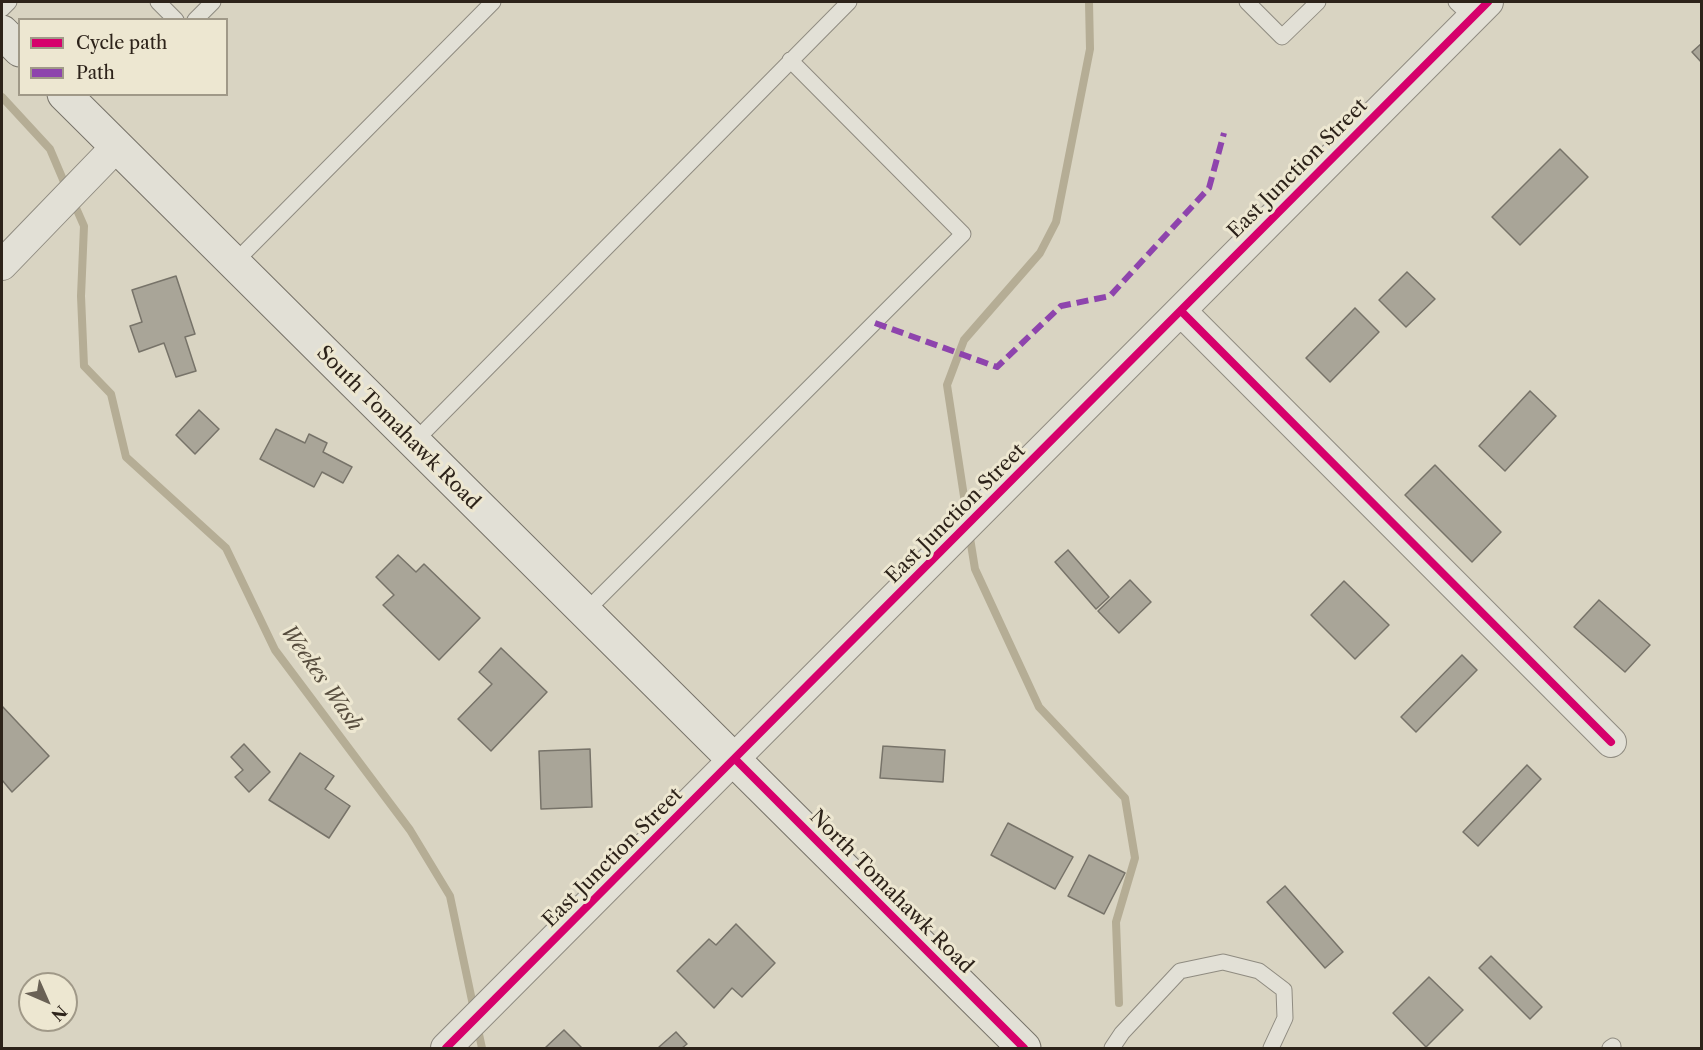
<!DOCTYPE html>
<html>
<head>
<meta charset="utf-8">
<style>
  body { margin:0 }
  #map { position:relative; width:1703px; height:1050px; overflow:hidden; background:#d9d4c2; font-family:"Libre Caslon Text",serif }
  canvas { display:block }
  .frame { position:absolute; inset:0; border:3px solid #2d231a; pointer-events:none }
  .legend { position:absolute; left:18px; top:18px; width:210px; height:78px; box-sizing:border-box; background:#ede7d1; border:2px solid #a09988; margin:0; padding:8px 10px; list-style:none; font-size:18px; color:#2d231a }
  .legend li { display:flex; align-items:center; gap:12px; height:30px }
  .legend b { width:30px; border:2px solid #a09988 }
  .north { position:absolute; left:18px; top:972px; width:60px; height:60px; box-sizing:border-box; background:#ede7d1; border:2px solid #a09988; border-radius:50%; rotate:135deg; font-size:16px; font-weight:700; line-height:24px; text-align:center; color:#2d231a }
  .north::after { content:''; display:block; margin:auto; width:21px; height:27px; background:#696155; clip-path:polygon(50% 0,100% 100%,50% 72%,0 100%) }
</style>
</head>
<body>
<div id="map">
<canvas width="1703" height="1050"></canvas>
<div class="frame"></div>
<ul class="legend">
<li><b style="height:8px;background:#d6006c"></b>Cycle path</li>
<li><b style="height:8px;background:#8e44ad"></b>Path</li>
</ul>
<div class="north">N</div>
</div>
<script>
const c = document.querySelector('canvas').getContext('2d');
c.lineJoin = 'round';
const shape = rows => new Path2D(rows.map(r => 'M' + r).join(''));
function strokePath(path, color, width, dash) { c.strokeStyle = color; c.lineWidth = width; c.lineCap = dash ? 'butt' : 'round'; c.setLineDash(dash || []); c.stroke(path); }
function fill(path, color) { c.fillStyle = color; c.fill(path, 'evenodd'); }
function write(font, color, halo, rows, align = 'center') {
  c.font = font + ' "Libre Caslon Text",serif'; c.lineWidth = 6; c.setLineDash([]); c.textBaseline = 'middle'; c.strokeStyle = halo; c.fillStyle = color; for (const [text, x, y, turn = 0] of rows) {
    c.save(); c.translate(x, y); c.rotate((+turn || 0) * Math.PI / 180); c.textAlign = isNaN(turn) ? turn : align; if (halo) c.strokeText(text, 0, 0); c.fillText(text, 0, 0); c.restore();
  }
}
strokePath(shape([
  [2,97,50,149,67,189],
  [73,201,84,226,81,296,84,366,111,394,126,457,226,548,275,650,410,830,450,896,474,1010],
  [967,516,947,385,964,340,1040,253,1056,222,1090,49,1089,2],
  [969,532,975,569,1039,707,1125,798,1135,858,1116,922,1119,1003],
  [477,1025,482,1048]
]), '#b5ad95', 8);
const building = shape([
  [1702,43,1702,63,1692,52,1702,43],
  [1560,149,1588,177,1520,245,1492,217,1560,149],
  [1407,272,1435,299,1406,327,1379,300,1407,272],
  [176,276,195,334,185,337,196,371,176,377,164,343,139,352,130,326,142,322,132,290,176,276],
  [1355,308,1379,332,1330,382,1306,358,1355,308],
  [1530,391,1556,416,1505,471,1479,446,1530,391],
  [199,410,219,429,195,454,176,435,199,410],
  [276,429,305,443,309,434,327,443,323,452,352,467,343,483,322,472,314,487,260,459,276,429],
  [1435,465,1501,532,1472,562,1405,495,1435,465],
  [1068,550,1109,597,1096,609,1055,562,1068,550],
  [398,555,416,572,424,564,480,618,439,660,383,605,394,595,376,577,398,555],
  [1130,580,1151,602,1119,633,1098,611,1130,580],
  [1344,581,1389,625,1355,659,1311,615,1344,581],
  [1599,600,1650,645,1625,672,1574,627,1599,600],
  [501,648,547,692,491,751,458,719,492,684,479,672,501,648],
  [1462,655,1477,670,1416,732,1401,717,1462,655],
  [2,706,49,756,12,792,2,780,2,706],
  [244,744,270,772,249,792,235,777,243,770,231,757,244,744],
  [883,746,945,750,943,782,880,778,883,746],
  [590,749,592,807,541,809,539,751,590,749],
  [300,753,334,776,325,789,350,806,329,838,269,800,300,753],
  [1527,765,1541,779,1478,846,1463,832,1527,765],
  [1008,823,1073,857,1055,889,991,855,1008,823],
  [1089,855,1125,873,1104,914,1068,896,1089,855],
  [1285,886,1343,952,1325,968,1267,902,1285,886],
  [736,924,775,963,742,997,732,988,714,1008,677,971,709,939,716,945,736,924],
  [1491,956,1542,1007,1530,1019,1479,968,1491,956],
  [1429,977,1463,1010,1426,1047,1393,1013,1429,977],
  [564,1030,582,1048,545,1048,564,1030],
  [676,1032,687,1044,682,1048,661,1048,659,1047,676,1032]
]);
fill(building, '#a9a598');
strokePath(building, '#777369', 1.5);
const lane = shape([
  [158,2,176,20],
  [1247,2,1282,37,1318,2],
  [1456,2,1472,17],
  [2,9,9,2],
  [195,20,213,2],
  [233,264,493,2],
  [413,443,849,2],
  [585,612,963,234,790,60],
  [1112,1048,1122,1033,1180,971,1223,962,1259,971,1284,990,1285,1018,1271,1048],
  [1610,1048,1613,1046]
]);
const street = shape([
  [2,265,116,147],
  [1181,311,1611,742],
  [446,1048,1488,2]
]);
const secondary = shape([
  [2,32,20,50],
  [64,94,1024,1048]
]);
strokePath(lane, '#8f8b80', 17);
strokePath(street, '#8f8b80', 32);
strokePath(secondary, '#777369', 35);
strokePath(lane, '#e2e0d6', 15);
strokePath(street, '#e2e0d6', 30);
strokePath(secondary, '#e2e0d6', 33);
strokePath(shape([
  [875,323,997,367,1061,306,1110,296,1209,188,1224,133]
]), '#8e44ad', 6, [12, 6]);
strokePath(shape([
  [1181,311,1611,742],
  [735,759,1024,1048],
  [446,1048,1488,2]
]), '#d6006c', 8);
write('20px', '#2d231a', '#ede7d1', [
  ["East Junction Street",1298,169,-45],
  ["South Tomahawk Road",398,428,45],
  ["East Junction Street",956,514,-45],
  ["East Junction Street",613,858,-45],
  ["North Tomahawk Road",891,892,45]
]);
write('italic 21px', '#574d3e', '#ede7d1', [
  ["Weekes Wash",321,678,55]
]);
</script>
</body>
</html>
